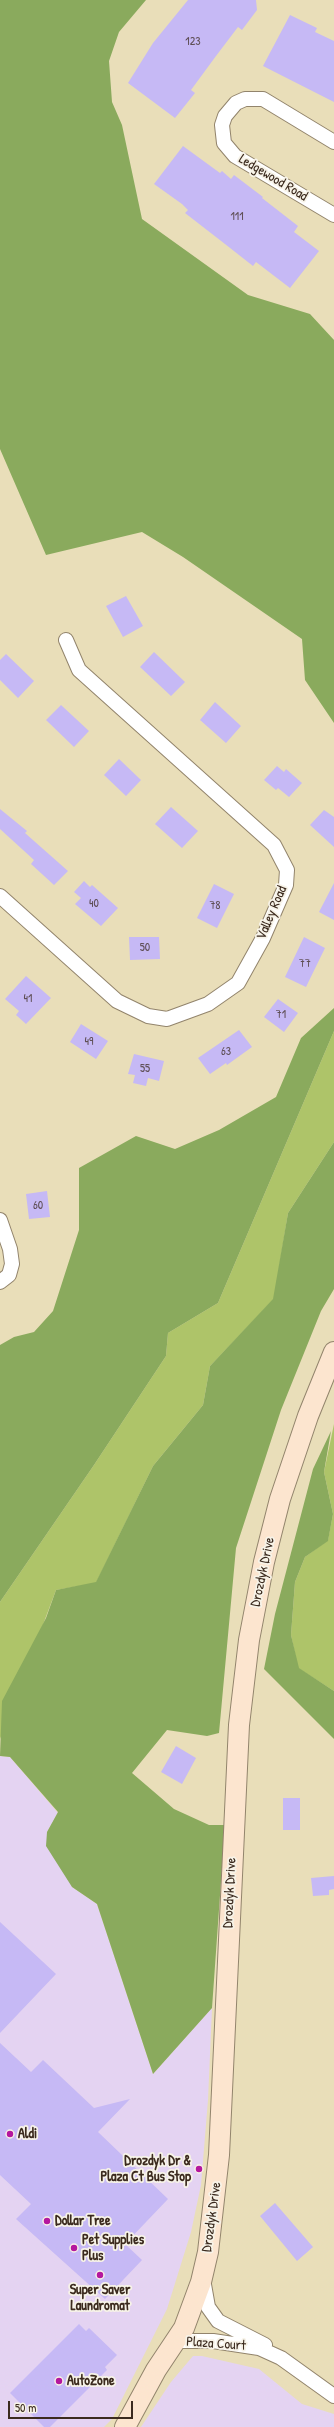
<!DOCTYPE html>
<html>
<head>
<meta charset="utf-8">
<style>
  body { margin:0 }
  #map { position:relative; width:334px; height:2427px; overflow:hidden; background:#e9deb9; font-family:"Patrick Hand",sans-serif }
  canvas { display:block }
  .scale { position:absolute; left:8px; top:2401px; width:125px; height:18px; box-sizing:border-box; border:2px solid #3b2a1e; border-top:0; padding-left:5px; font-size:12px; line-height:14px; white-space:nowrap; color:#3b2a1e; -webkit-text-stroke:3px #f7f3e8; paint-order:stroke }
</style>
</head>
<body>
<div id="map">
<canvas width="334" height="2427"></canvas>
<div class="scale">50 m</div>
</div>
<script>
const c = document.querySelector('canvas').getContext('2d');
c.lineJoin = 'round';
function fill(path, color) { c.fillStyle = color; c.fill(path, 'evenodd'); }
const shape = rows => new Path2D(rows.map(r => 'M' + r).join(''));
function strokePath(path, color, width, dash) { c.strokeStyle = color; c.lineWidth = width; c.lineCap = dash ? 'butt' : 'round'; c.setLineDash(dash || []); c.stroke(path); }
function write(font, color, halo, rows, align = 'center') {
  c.font = font + ' "Patrick Hand",sans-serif'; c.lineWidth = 3.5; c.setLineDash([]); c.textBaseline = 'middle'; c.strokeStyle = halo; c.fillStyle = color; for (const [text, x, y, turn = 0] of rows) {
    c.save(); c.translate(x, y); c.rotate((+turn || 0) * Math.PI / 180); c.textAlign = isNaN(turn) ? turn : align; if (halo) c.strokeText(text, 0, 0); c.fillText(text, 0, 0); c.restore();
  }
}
fill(shape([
  [0,1756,10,1757,58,1813,47,1832,72,1887,97,1904,153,2074,212,2008,208,2100,201,2185,191,2232,167,2309,112,2419,104,2427,0,2427],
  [193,2356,202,2356,259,2369,302,2404,334,2414,334,2427,141,2427,171,2382]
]), '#e4d3f2');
fill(shape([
  [334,1031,334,1142,288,1213,274,1299,210,1366,203,1405,153,1466,96,1583,56,1590,0,1739,0,1602,94,1465,166,1356,168,1333,218,1303],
  [334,1424,334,1691,298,1668,291,1635,295,1582,305,1557,328,1540,333,1514,324,1472]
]), '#aec469');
fill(shape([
  [0,0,146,0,119,32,109,61,112,102,122,125,142,219,248,295,310,314,334,340,334,723,305,680,302,639,183,557,142,532,46,555,0,449],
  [334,1008,334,1031,218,1303,168,1333,166,1356,94,1465,0,1602,0,1345,14,1337,34,1332,53,1311,79,1230,79,1168,136,1136,175,1149,219,1130,276,1097,301,1038],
  [334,1142,334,1289,321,1311,281,1410,236,1548,219,1733,207,1736,167,1730,132,1773,174,1809,209,1825,225,1825,212,2008,153,2074,97,1904,72,1887,46,1846,47,1832,58,1812,10,1757,0,1756,2,1701,46,1618,56,1590,96,1582,153,1466,203,1405,210,1366,273,1299,288,1213],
  [331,1431,324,1472,333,1514,328,1541,305,1557,295,1582,291,1635,299,1668,334,1691,334,1739,264,1669,275,1614,313,1469]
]), '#8aaa5d');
fill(shape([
  [188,0,256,0,257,10,242,30,238,27,216,56,191,90,195,93,175,118,128,83,153,43],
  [290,15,317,28,315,32,334,41,334,102,263,66],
  [183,146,220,173,222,171,231,179,234,175,263,197,262,198,298,226,294,232,319,251,290,288,256,262,253,266,225,244,185,213,188,210,182,204,154,184],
  [126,596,143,626,123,637,106,606],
  [154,652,185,682,171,696,140,667],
  [6,654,34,681,18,698,0,680,0,660],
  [215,702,241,726,226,743,200,720],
  [61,705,89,731,74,747,46,720],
  [119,759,141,780,126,796,104,775],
  [277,766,284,772,286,769,302,783,289,797,278,788,276,790,264,780],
  [171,807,198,831,182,848,155,824],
  [0,809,27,831,25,833,68,871,54,885,31,864,34,860,0,829],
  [324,810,334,817,334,847,310,825],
  [84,881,90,887,92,885,118,908,101,926,75,904,81,898,74,892],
  [334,883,334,920,319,912],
  [214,884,234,894,217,928,197,918],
  [129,937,159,937,160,959,130,960],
  [304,937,325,948,306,987,285,977],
  [26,976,51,998,26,1024,16,1015,19,1011,5,999],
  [278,999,298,1013,284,1032,264,1017],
  [81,1024,108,1041,96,1059,70,1042],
  [239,1030,252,1047,227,1065,226,1063,210,1074,198,1058],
  [134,1054,164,1061,159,1081,148,1078,146,1086,133,1083,135,1075,128,1074],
  [47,1191,50,1217,29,1219,26,1194],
  [176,1746,196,1758,182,1784,161,1772],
  [283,1798,300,1798,300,1830,283,1830],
  [334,1876,334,1889,329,1890,329,1895,313,1896,311,1878],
  [0,1922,56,1974,0,2033],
  [0,2043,31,2072,43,2060,94,2108,130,2099,98,2132,168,2199,125,2244,142,2260,105,2299,16,2219,31,2204,0,2175],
  [275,2203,313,2247,297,2261,260,2216],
  [79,2324,86,2331,89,2328,117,2355,105,2367,107,2370,50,2427,44,2427,10,2393]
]), '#c6b9f5');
const street = shape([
  [334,142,263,99,245,99,236,103,225,116,222,125,224,143,235,156,334,215],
  [0,896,117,1001,148,1016,167,1019,208,1004,238,983,263,938,286,885,287,870,274,845,79,670,66,640],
  [0,1220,10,1249,12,1264,9,1275,0,1282],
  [203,2279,208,2307,218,2321,265,2345],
  [173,2341,213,2341,259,2348,281,2358,334,2396]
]);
const secondary = shape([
  [125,2427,156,2370,184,2328,201,2282,208,2252,219,2155,239,1725,249,1640,264,1562,280,1499,308,1416,334,1352]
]);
strokePath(street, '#92846c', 16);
strokePath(secondary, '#92846c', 22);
strokePath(street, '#fff', 14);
strokePath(secondary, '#fce5cf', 20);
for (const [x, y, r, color] of [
  [10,2134,4,"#b5179e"],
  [199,2169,4,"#b5179e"],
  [47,2221,4,"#b5179e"],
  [74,2248,4,"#b5179e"],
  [100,2275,4,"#b5179e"],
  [59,2381,4,"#b5179e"]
]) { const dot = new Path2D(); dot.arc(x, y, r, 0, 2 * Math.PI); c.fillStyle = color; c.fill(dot); strokePath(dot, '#f7f3e8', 1.5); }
write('12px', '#5e4e54', null, [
  ["123",193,42],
  ["111",237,217],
  ["40",94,904],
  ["78",215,906],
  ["50",145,948],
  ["77",305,964],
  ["41",28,999],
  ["71",281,1015],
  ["49",89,1042],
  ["63",226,1052],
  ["55",145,1069],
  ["60",38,1206]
]);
write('14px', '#3b2a1e', '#f7f3e8', [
  ["Ledgewood Road",273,178,31],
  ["Valley Road",272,913,-67],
  ["Drozdyk Drive",263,1572,-78],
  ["Drozdyk Drive",230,1893,-87],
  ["Drozdyk Drive",212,2217,-82],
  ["Plaza Court",216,2344,4]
]);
write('bold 14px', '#3b2a1e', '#f7f3e8', [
  ["Aldi",18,2134],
  ["Drozdyk Dr &",191,2161,"right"],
  ["Plaza Ct Bus Stop",191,2177,"right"],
  ["Dollar Tree",55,2221],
  ["Pet Supplies",82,2240],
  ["Plus",82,2256],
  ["Super Saver",100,2290,"center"],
  ["Laundromat",100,2306,"center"],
  ["AutoZone",67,2381]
], 'left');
</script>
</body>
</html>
